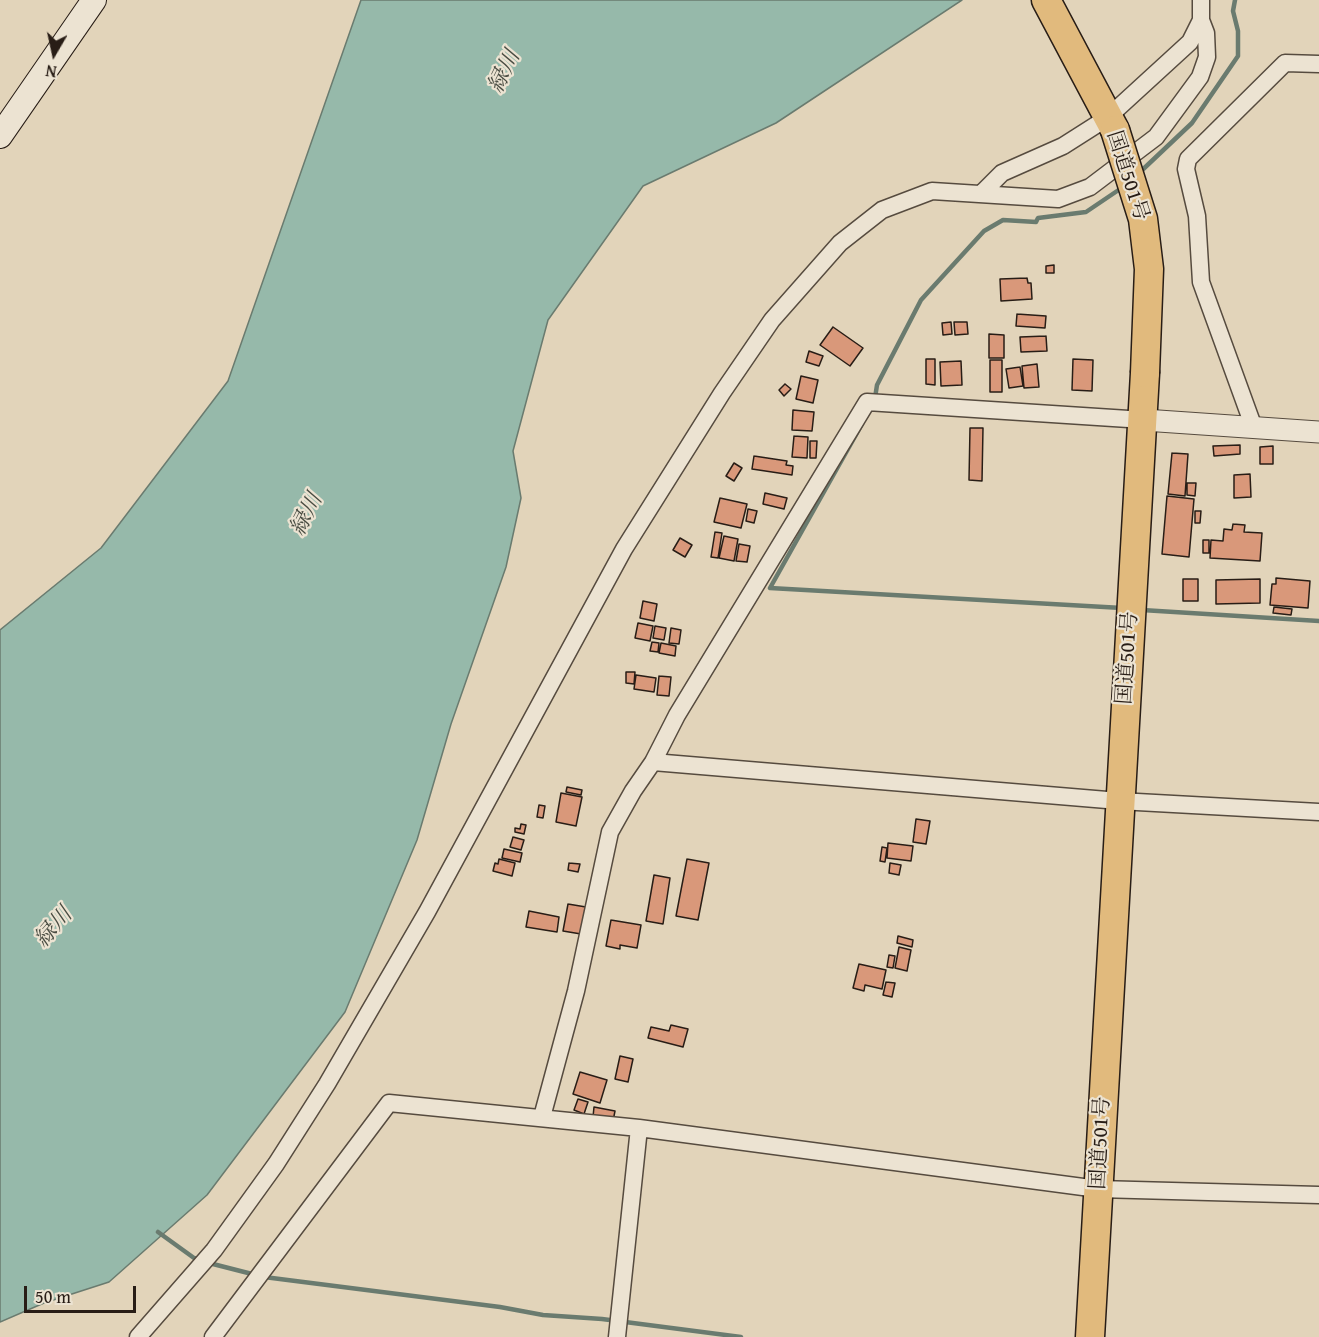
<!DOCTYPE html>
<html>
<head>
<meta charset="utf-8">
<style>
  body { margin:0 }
  #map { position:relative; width:1319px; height:1337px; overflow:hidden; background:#e2d4ba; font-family:"Gentium Book Plus",serif }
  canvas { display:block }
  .north { position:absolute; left:24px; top:24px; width:60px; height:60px; -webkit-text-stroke:4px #ece3d2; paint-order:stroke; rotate:189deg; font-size:16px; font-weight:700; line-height:24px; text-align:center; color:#281d16 }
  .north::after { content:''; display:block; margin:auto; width:21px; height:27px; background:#281d16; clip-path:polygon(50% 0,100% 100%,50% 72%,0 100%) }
  .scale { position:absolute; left:24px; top:1286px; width:112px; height:27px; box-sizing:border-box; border:3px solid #281d16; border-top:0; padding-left:8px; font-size:18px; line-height:21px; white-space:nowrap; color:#281d16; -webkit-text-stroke:4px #ece3d2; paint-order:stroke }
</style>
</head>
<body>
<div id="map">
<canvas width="1319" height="1337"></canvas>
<div class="north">N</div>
<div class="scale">50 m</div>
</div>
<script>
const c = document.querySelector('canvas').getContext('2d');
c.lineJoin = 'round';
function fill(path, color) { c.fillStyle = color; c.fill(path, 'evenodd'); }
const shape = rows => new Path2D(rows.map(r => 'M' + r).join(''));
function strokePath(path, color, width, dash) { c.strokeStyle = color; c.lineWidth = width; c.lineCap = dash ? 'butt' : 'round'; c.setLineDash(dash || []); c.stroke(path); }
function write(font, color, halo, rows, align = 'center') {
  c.font = font + ' "Gentium Book Plus","Noto Serif JP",serif'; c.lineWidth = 4.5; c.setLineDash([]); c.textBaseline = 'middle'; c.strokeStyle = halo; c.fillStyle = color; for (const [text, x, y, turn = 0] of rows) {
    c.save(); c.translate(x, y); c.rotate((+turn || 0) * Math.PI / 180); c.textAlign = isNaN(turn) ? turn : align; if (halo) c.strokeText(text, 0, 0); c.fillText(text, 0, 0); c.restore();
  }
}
const water = shape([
  [361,0,962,0,776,123,643,186,548,320,513,451,521,498,506,567,451,724,417,840,345,1012,207,1195,109,1282,44,1303,0,1322,0,630,101,548,228,381,361,0]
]);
fill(water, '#96b9aa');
strokePath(water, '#6a7b6f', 1.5);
strokePath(shape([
  [1138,174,1192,123,1238,56,1238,31,1233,11,1235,0],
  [875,398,877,385,921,300,984,231,1003,220,1036,222,1038,218,1086,212,1123,187],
  [862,424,770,588,1122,608],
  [1142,610,1319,621],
  [158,1232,194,1258,201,1260],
  [209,1263,256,1275],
  [264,1277,500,1307,543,1315,602,1319,741,1337]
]), '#6a7b6f', 4.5);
const building = shape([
  [1054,265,1054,273,1046,273,1046,266,1054,265],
  [1027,278,1028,283,1031,283,1032,299,1001,301,1000,279,1027,278],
  [1017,314,1046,316,1045,328,1016,326,1017,314],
  [951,322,952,334,943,335,942,323,951,322],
  [954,322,967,322,968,334,955,335,954,322],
  [833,327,863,348,850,366,820,345,833,327],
  [989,334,1004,335,1004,358,989,358,989,334],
  [1046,336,1047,351,1021,352,1020,337,1046,336],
  [809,351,823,356,819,366,806,362,809,351],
  [926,359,935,359,935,385,926,384,926,359],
  [1073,359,1093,360,1092,391,1072,390,1073,359],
  [990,360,1002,360,1002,392,990,392,990,360],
  [961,361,962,385,941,386,940,362,961,361],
  [1037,364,1039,387,1024,388,1022,366,1037,364],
  [1020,367,1023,386,1009,388,1006,369,1020,367],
  [801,376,818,380,813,403,796,399,801,376],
  [785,384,791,389,784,396,779,390,785,384],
  [793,410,814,412,812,431,792,430,793,410],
  [970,428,983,428,982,481,969,480,970,428],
  [794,436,808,437,807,458,792,457,794,436],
  [810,441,817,441,816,458,810,458,810,441],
  [1240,445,1240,454,1214,456,1213,446,1240,445],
  [1273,446,1273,464,1260,464,1260,447,1273,446],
  [1172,453,1188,454,1185,496,1168,494,1172,453],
  [754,456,787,461,786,465,793,466,792,475,752,469,754,456],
  [734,463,742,468,734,481,726,476,734,463],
  [1250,474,1251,497,1234,498,1234,475,1250,474],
  [1187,483,1196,483,1195,496,1187,495,1187,483],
  [765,493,787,498,784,509,763,504,765,493],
  [1167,496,1194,499,1189,557,1162,554,1167,496],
  [720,498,747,504,741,528,714,522,720,498],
  [748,509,757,511,754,523,746,521,748,509],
  [1195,511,1201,511,1200,523,1195,523,1195,511],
  [1233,524,1245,525,1244,532,1262,533,1260,561,1210,558,1211,540,1223,541,1224,529,1232,530,1233,524],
  [715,532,722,533,718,558,711,557,715,532],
  [724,536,738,539,734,561,719,558,724,536],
  [680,538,692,545,685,557,673,550,680,538],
  [1203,540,1209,540,1209,553,1203,553,1203,540],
  [739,544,750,546,747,562,736,561,739,544],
  [1276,578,1310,581,1308,608,1270,605,1272,584,1276,584,1276,578],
  [1183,579,1198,579,1198,601,1183,601,1183,579],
  [1260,579,1260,603,1216,604,1216,580,1260,579],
  [643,601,657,604,654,621,640,618,643,601],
  [1274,607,1292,609,1291,615,1273,613,1274,607],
  [638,623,653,626,650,641,635,638,638,623],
  [655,626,666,628,664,640,653,638,655,626],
  [671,628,681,630,679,644,669,643,671,628],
  [652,642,659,643,658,652,650,651,652,642],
  [661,643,676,646,675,656,659,653,661,643],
  [626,672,635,672,634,684,626,683,626,672],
  [636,675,656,678,654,692,634,689,636,675],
  [659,676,671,677,669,696,657,695,659,676],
  [567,787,582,790,581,795,566,792,567,787],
  [561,793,582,797,576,826,556,822,561,793],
  [539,805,545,806,543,818,537,817,539,805],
  [916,819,930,821,926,844,913,842,916,819],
  [521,824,526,825,524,834,515,832,515,828,520,829,521,824],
  [513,837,524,840,521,850,510,847,513,837],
  [888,843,913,846,911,861,887,858,888,843],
  [882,847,887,848,885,862,880,861,882,847],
  [504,849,522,853,520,862,502,858,504,849],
  [499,859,515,863,512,876,493,871,495,863,498,864,499,859],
  [687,859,709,863,698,920,676,916,687,859],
  [569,863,580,864,578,872,568,870,569,863],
  [890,863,901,865,899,875,889,873,890,863],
  [654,875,670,878,663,924,646,921,654,875],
  [568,904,586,907,581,934,563,931,568,904],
  [529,911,559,917,557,932,526,927,529,911],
  [611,920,641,925,637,948,620,945,620,949,606,946,611,920],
  [898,936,913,940,912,947,897,943,898,936],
  [899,947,911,950,907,971,895,968,899,947],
  [889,955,895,956,893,968,887,967,889,955],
  [859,964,886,970,882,989,865,985,864,991,853,988,859,964],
  [886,982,895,983,892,997,883,995,886,982],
  [671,1025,688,1029,683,1047,648,1038,651,1027,669,1031,671,1025],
  [620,1056,633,1059,628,1082,615,1079,620,1056],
  [580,1072,607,1080,600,1103,573,1094,580,1072],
  [578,1099,588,1102,584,1114,574,1110,578,1099],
  [594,1107,615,1111,613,1121,593,1117,594,1107]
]);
fill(building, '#d9987a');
strokePath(building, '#281d16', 1.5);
const minor = shape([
  [981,194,1002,173,1063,146,1107,118,1190,42,1201,20],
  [1254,428,1201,282,1197,216,1186,169,1188,159,1285,63,1319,64],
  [653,762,1119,801,1319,812],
  [542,1117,576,991,610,832,633,791,653,762,677,715,867,402,1144,420],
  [138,1337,214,1250,276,1164,327,1084,427,912,624,549,722,393,772,320,840,243,882,210,932,191,1058,199,1090,187,1156,137,1200,77,1207,57,1206,33,1201,20,1201,0],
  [213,1337,389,1103,639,1128,1098,1189,1319,1195],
  [617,1337,639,1128]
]);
const tertiary = shape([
  [1144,420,1319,432]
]);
const secondary = shape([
  [0,136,94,0]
]);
const trunk = shape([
  [1046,0,1115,130],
  [1090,1337,1145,373]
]);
strokePath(minor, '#564b3f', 19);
strokePath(tertiary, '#564b3f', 23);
strokePath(secondary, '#281d16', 26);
strokePath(trunk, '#281d16', 31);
strokePath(minor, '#ece3d2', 16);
strokePath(tertiary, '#ece3d2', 21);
strokePath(secondary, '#ece3d2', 24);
strokePath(trunk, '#e1ba7d', 28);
const trunkBridge = shape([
  [1115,130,1143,219,1149,269,1145,373]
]);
strokePath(trunkBridge, '#281d16', 31, []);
strokePath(trunkBridge, '#e1ba7d', 28);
write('21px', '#281d16', '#ece3d2', [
  ["国道501号",1127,176,72],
  ["国道501号",1128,658,-86],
  ["国道501号",1101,1143,-87]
]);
write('italic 22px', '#494c42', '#ece3d2', [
  ["緑川",505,72,-64],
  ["緑川",307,515,-63],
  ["緑川",54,928,-49]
]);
</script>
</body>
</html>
